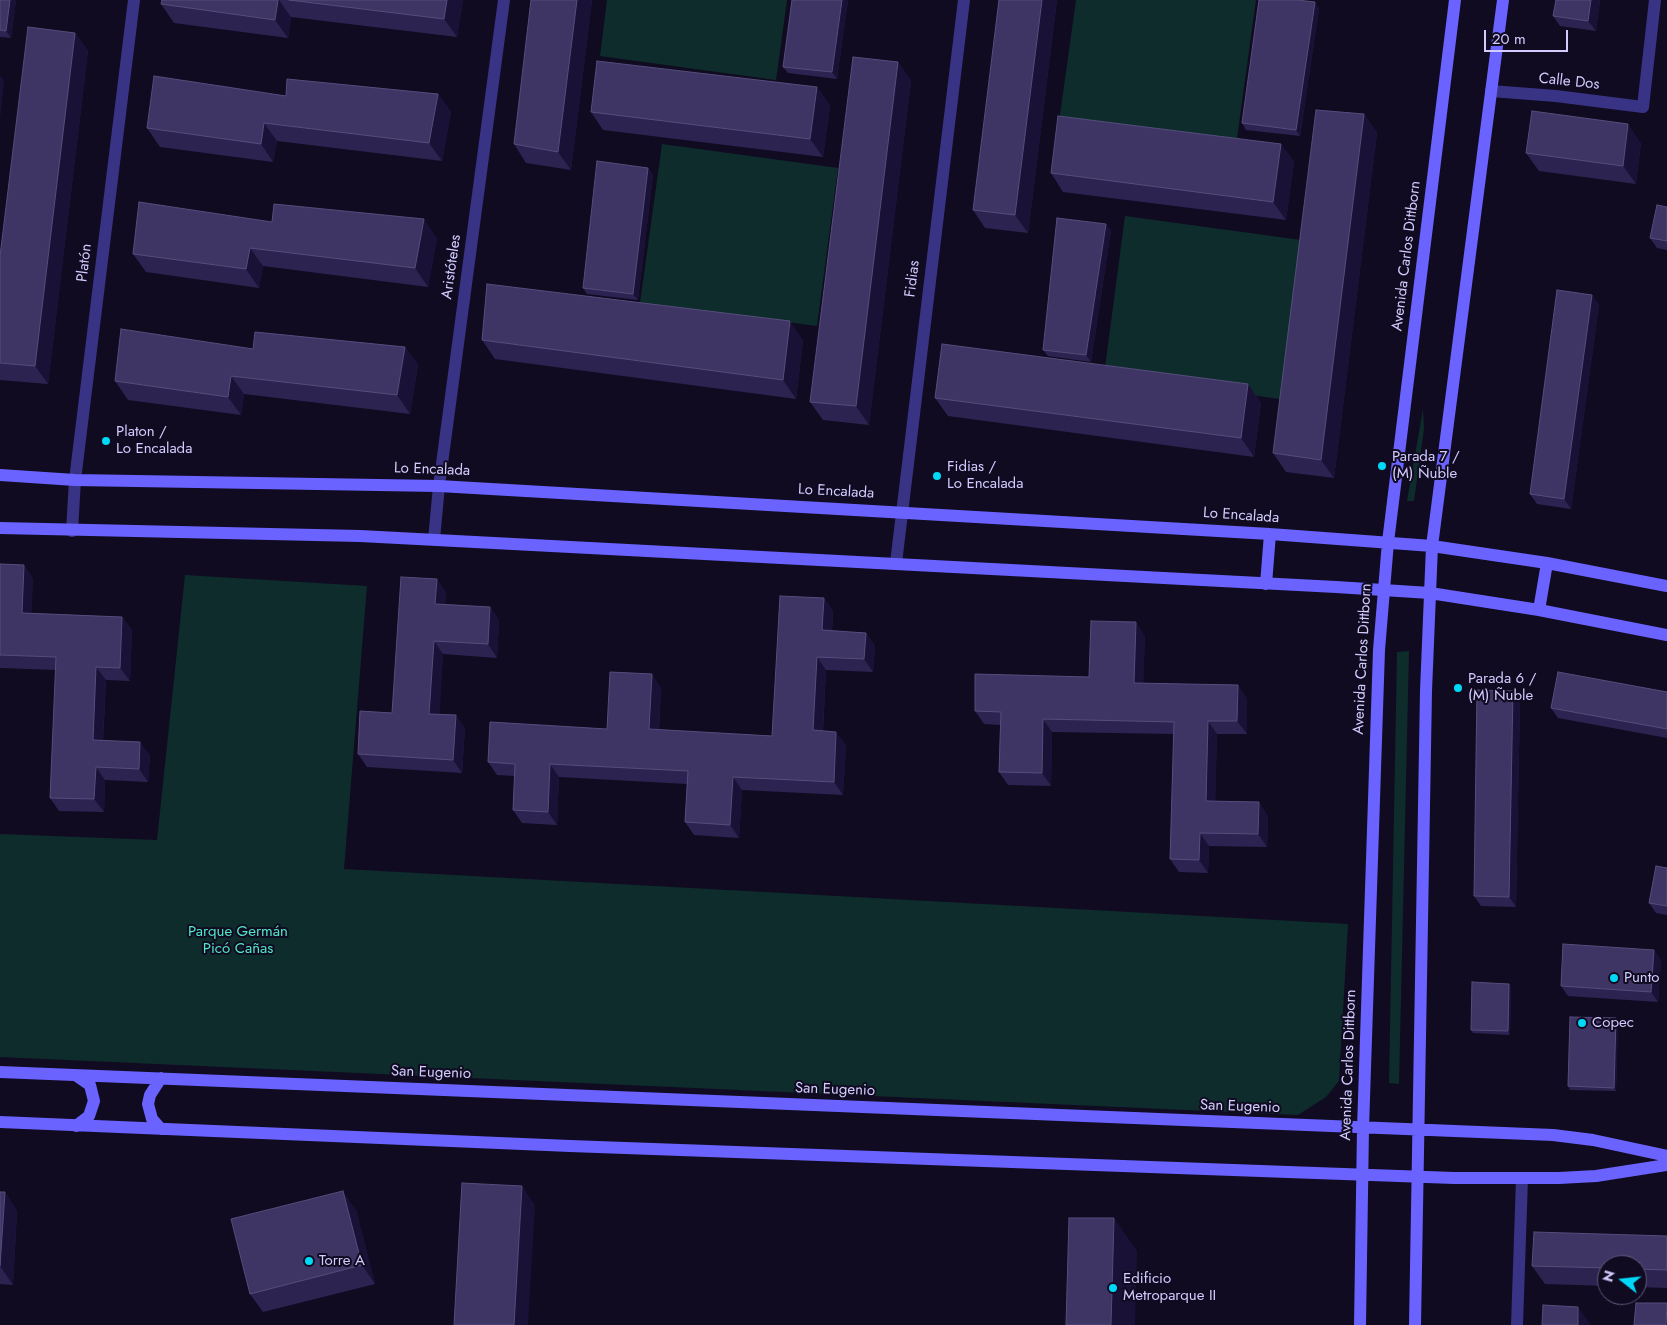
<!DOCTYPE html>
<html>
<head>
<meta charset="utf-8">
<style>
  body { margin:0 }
  #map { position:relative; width:1667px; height:1325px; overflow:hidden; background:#100b21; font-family:Jost,sans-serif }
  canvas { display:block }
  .north { position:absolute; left:1597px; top:1255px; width:50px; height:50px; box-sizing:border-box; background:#100b21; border:1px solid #5e587a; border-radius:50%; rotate:286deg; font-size:14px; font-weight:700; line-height:20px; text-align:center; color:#d3ccff }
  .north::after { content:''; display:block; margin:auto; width:18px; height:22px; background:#00d8f7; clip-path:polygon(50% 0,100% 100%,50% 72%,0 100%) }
  .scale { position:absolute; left:1484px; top:30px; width:84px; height:22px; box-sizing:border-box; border:2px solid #d3ccff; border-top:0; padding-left:6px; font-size:15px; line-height:18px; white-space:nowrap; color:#d3ccff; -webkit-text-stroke:4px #100b21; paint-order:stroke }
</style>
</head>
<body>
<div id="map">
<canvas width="1667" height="1325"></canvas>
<div class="north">N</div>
<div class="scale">20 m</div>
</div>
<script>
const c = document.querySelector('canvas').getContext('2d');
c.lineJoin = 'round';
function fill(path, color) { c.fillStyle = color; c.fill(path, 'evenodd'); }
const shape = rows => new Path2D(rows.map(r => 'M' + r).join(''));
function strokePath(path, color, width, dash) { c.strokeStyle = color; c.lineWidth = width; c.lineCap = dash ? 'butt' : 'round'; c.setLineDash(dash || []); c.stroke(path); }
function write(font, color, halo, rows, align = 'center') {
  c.font = font + ' Jost,sans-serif'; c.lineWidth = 4; c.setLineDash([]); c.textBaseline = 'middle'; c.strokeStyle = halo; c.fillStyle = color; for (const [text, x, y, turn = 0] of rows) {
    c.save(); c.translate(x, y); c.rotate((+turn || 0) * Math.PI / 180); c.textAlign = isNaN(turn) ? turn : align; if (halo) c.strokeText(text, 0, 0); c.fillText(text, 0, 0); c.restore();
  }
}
fill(shape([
  [607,0,787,0,776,80,600,56],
  [1076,0,1256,0,1236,146,1059,122],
  [662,144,838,168,817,326,640,303],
  [1125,216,1301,240,1280,399,1104,375],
  [1423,409,1424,429,1414,501,1407,501],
  [185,575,367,586,344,869,1348,924,1339,1081,1326,1097,1298,1115,0,1057,0,834,157,840],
  [1409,651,1399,1084,1389,1083,1397,652]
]), '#0e2c2c');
strokePath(shape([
  [1491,91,1556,96,1643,107,1655,0],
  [72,531,75,480,134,0],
  [434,539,439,486,504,0],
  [896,563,964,0],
  [1517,1325,1522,1179]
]), '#383384', 12);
strokePath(shape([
  [0,475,75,480,439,486,1270,534,1432,546,1547,563,1667,586],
  [0,528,360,536,1336,587,1430,593,1539,610,1667,635],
  [1266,584,1270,534],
  [1539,610,1547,563],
  [0,1072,1553,1135,1593,1140,1667,1156],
  [0,1122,570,1146,1454,1178,1559,1178,1596,1176,1667,1165],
  [76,1126,89,1116,94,1101,90,1085,77,1076],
  [161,1129,152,1119,148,1104,150,1095,161,1078],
  [1360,1325,1363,1128,1379,650,1388,542,1455,0],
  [1415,1325,1426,691,1432,546,1503,0]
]), '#6b63ff', 12);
fill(shape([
  [0,0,16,0,11,38,0,37],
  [162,0,463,0,457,37,291,17,288,38,174,23,161,4],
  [531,0,592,0,571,170,526,163,514,144],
  [792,0,848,0,837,79,788,73,783,67],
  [999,0,1057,0,1028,233,985,228,973,210],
  [1556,0,1600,0,1596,31,1560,26,1553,16],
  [1315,2,1319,9,1300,136,1246,130,1242,123],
  [75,33,88,51,48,384,0,380,0,256],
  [898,62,911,81,869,425,823,420,810,402],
  [817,87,830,106,823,157,603,130,591,112],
  [438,94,451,112,442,161,277,141,273,162,160,147,147,128,286,96],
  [1364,114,1377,133,1334,478,1286,472,1273,453],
  [1641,143,1636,184,1539,171,1526,153],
  [1281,144,1294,162,1286,220,1063,192,1051,173],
  [648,168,653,175,638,300,587,294,583,288],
  [1667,207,1667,250,1657,248,1650,238],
  [272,222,437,238,428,287,263,266,259,288,146,272,133,254],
  [1111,230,1091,362,1048,356,1043,350],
  [1592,295,1599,305,1571,509,1537,504,1530,494],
  [482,340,803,340,796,399,495,359],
  [405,347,418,365,410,414,244,394,241,415,128,400,115,381,253,349],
  [1248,384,1261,403,1254,457,948,416,935,398],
  [0,564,33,578,31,613,122,617,132,630,130,681,106,680,103,741,150,755,148,782,105,780,104,812,59,811,50,798,56,670,0,668],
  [446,592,445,604,490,607,499,620,497,658,443,654,439,714,465,728,462,773,367,767,358,754,392,713],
  [824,598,833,611,832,631,866,633,875,646,873,672,826,670,823,731,846,745,843,795,742,790,739,838,694,835,685,822,687,784,559,777,557,825,522,823,513,810,515,776,497,775,488,762,607,729,661,688,659,730,772,736],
  [1145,636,1143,683,1247,698,1247,734,1217,734,1215,801,1268,816,1267,847,1209,846,1208,873,1179,872,1170,859,1174,734,1052,732,1051,786,1008,785,999,772,1000,725,984,724,975,711,1089,677],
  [1667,692,1667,738,1558,718,1551,708],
  [1520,701,1516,907,1481,906,1474,896],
  [1667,868,1667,915,1656,913,1649,903],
  [1661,960,1658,1002,1568,996,1561,986],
  [1511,987,1510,1035,1473,1033,1471,1030],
  [1618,1021,1616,1091,1570,1090,1568,1086],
  [0,1192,5,1192,17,1211,13,1285,0,1284],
  [356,1210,375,1284,263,1312,250,1294],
  [1667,1236,1667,1288,1637,1287,1637,1265,1607,1265,1607,1286,1545,1284,1532,1266]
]), '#2d2351');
fill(shape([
  [10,0,16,0,11,38,6,31],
  [278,0,279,0,291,17,288,38,275,20],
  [447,0,463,0,457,37,444,19],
  [577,0,592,0,571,170,558,152],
  [842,0,848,0,837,79,832,72],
  [1042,0,1057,0,1028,233,1015,215],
  [1591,0,1600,0,1596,31,1588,21],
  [1315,2,1319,9,1300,136,1296,130],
  [75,33,88,51,48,384,35,366],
  [898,62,911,81,869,425,856,406],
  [0,75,4,80,0,119],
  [817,87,830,106,823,157,810,139],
  [438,94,451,112,442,161,429,143],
  [1364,114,1377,133,1334,478,1321,460],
  [264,123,277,141,273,162,261,144],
  [1628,124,1641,143,1636,184,1623,166],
  [1281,144,1294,162,1286,220,1273,202],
  [648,168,653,175,638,300,633,294],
  [424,219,437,238,428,287,415,268],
  [1106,224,1111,230,1091,362,1086,355],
  [250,248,263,266,259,288,246,269],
  [1592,295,1599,305,1571,509,1564,499],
  [790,321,803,340,796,399,783,380],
  [405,347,418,365,410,414,397,395],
  [231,376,244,394,241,415,228,397],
  [1248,384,1261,403,1254,457,1241,438],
  [24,565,33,578,31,626,22,613],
  [437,579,446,592,444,617,435,604],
  [824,598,833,611,831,643,822,630],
  [490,607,499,620,497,658,488,644],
  [122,617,132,630,130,681,120,668],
  [1136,622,1145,636,1143,696,1134,683],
  [866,633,875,646,873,672,864,659],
  [434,641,443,654,439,727,429,714],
  [817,657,826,670,822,743,813,730],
  [96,667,106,680,102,753,93,740],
  [652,674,661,688,658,742,649,729],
  [1238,685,1247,698,1247,734,1237,721],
  [1513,691,1520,701,1516,907,1509,897],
  [456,715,465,728,462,773,453,760],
  [1043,719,1052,732,1051,786,1042,773],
  [1208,721,1217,734,1215,814,1206,801],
  [836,732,846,745,843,795,834,782],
  [140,742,150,755,148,782,139,769],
  [550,764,559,777,557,825,548,812],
  [96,767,105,780,104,812,94,799],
  [733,777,742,790,739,838,730,825],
  [1259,802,1268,816,1267,847,1258,834],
  [1200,833,1209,846,1208,873,1199,860],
  [1654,950,1661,960,1658,1002,1651,992],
  [1509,984,1511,987,1510,1035,1508,1031],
  [1616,1018,1618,1021,1616,1091,1614,1088],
  [522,1186,535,1205,528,1325,514,1325],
  [343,1191,356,1210,375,1284,362,1265],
  [5,1192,17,1211,13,1285,0,1266],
  [1114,1218,1137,1251,1135,1325,1111,1325],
  [1578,1307,1591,1325,1578,1325]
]), '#1a1236');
const building = shape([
  [0,0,10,0,6,31,0,30,0,0],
  [162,0,278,0,275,20,161,4,162,0],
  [289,0,447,0,444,19,289,0],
  [531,0,577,0,558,152,514,144,531,0],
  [792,0,842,0,832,72,783,67,792,0],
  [999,0,1042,0,1015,215,973,210,999,0],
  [1259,0,1297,0,1315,2,1296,130,1242,123,1259,0],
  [1556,0,1591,0,1588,21,1553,16,1556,0],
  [28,27,75,33,35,366,0,363,0,256,28,27],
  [853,57,898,62,856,406,810,402,853,57],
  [597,61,817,87,810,139,591,112,597,61],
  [154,76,286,96,287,79,438,94,429,143,264,123,261,144,147,128,154,76],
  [1316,110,1364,114,1321,460,1273,453,1316,110],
  [1532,111,1628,124,1623,166,1526,153,1532,111],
  [1058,116,1281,144,1273,202,1051,173,1058,116],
  [597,161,648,168,633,294,583,288,597,161],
  [139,202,272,222,274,204,424,219,415,268,250,248,246,269,133,254,139,202],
  [1657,205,1667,207,1667,241,1650,238,1657,205],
  [1057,218,1106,224,1086,355,1043,350,1057,218],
  [487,284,790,321,783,380,482,340,487,284],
  [1557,290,1592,295,1564,499,1530,494,1557,290],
  [121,329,253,349,255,332,405,347,397,395,231,376,228,397,115,381,121,329],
  [942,344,1248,384,1241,438,935,398,942,344],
  [0,564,24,565,22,613,122,617,120,668,96,667,93,740,140,742,139,769,96,767,94,799,50,798,56,657,0,655,0,564],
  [401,577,437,579,435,604,490,607,488,644,434,641,429,714,456,715,453,760,358,754,360,711,392,713,401,577],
  [780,596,824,598,822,630,866,633,864,659,817,657,813,730,836,732,834,782,733,777,730,825,685,822,688,771,550,764,548,812,513,810,515,764,488,762,490,722,607,729,610,672,652,674,649,729,772,736,780,596],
  [1091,621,1136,622,1134,683,1238,685,1237,721,1208,721,1206,801,1259,802,1258,834,1200,833,1199,860,1170,859,1174,722,1043,719,1042,773,999,772,1001,712,975,711,975,674,1089,677,1091,621],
  [1558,672,1667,692,1667,729,1551,708,1558,672],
  [1477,690,1513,691,1509,897,1474,896,1477,690],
  [1656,866,1667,868,1667,906,1649,903,1656,866],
  [1563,944,1654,950,1651,992,1561,986,1563,944],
  [1472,982,1509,984,1508,1031,1471,1030,1472,982],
  [1570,1017,1616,1018,1614,1088,1568,1086,1570,1017],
  [462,1183,522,1186,514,1325,454,1325,462,1183],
  [343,1191,362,1265,250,1294,231,1219,343,1191],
  [0,1192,5,1192,0,1266,0,1192],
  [1069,1218,1114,1218,1111,1325,1066,1325,1069,1218],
  [1534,1232,1667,1236,1667,1270,1637,1269,1637,1265,1607,1265,1607,1268,1532,1266,1534,1232],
  [1636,1303,1667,1303,1666,1325,1634,1325,1636,1303],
  [1543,1305,1578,1307,1578,1325,1542,1325,1543,1305]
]);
fill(building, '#3f3564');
strokePath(building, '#564d7c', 1);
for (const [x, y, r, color] of [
  [106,441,5,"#00d8f7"],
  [1382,466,5,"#00d8f7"],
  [937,476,5,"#00d8f7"],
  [1458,688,5,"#00d8f7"],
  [1614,978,5,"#00d8f7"],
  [1582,1023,5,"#00d8f7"],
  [309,1261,5,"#00d8f7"],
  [1113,1288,5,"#00d8f7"]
]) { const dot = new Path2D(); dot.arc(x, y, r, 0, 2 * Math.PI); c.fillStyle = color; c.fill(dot); strokePath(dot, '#100b21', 2); }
write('15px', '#d3ccff', '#100b21', [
  ["Calle Dos",1569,82,6],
  ["Avenida Carlos Dittborn",1407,256,-83],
  ["Platón",85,263,-83],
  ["Aristóteles",452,267,-82],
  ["Fidias",913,279,-83],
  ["Lo Encalada",432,470,2],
  ["Lo Encalada",836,492,3],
  ["Lo Encalada",1241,516,4],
  ["Avenida Carlos Dittborn",1363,659,-87],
  ["Avenida Carlos Dittborn",1349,1065,-88],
  ["San Eugenio",431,1073,2],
  ["San Eugenio",835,1090,2],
  ["San Eugenio",1240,1107,2]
]);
write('15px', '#d3ccff', '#100b21', [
  ["Platon /",116,432],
  ["Lo Encalada",116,449],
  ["Parada 7 /",1392,457],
  ["(M) Ñuble",1392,474],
  ["Fidias /",947,467],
  ["Lo Encalada",947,484],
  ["Parada 6 /",1468,679],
  ["(M) Ñuble",1468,696],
  ["Punto",1624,978],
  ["Copec",1592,1023],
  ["Torre A",319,1261],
  ["Edificio",1123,1279],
  ["Metroparque II",1123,1296]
], 'left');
write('15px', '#50e7c5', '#100b21', [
  ["Parque Germán",238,932],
  ["Picó Cañas",238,949]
]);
</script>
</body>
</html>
